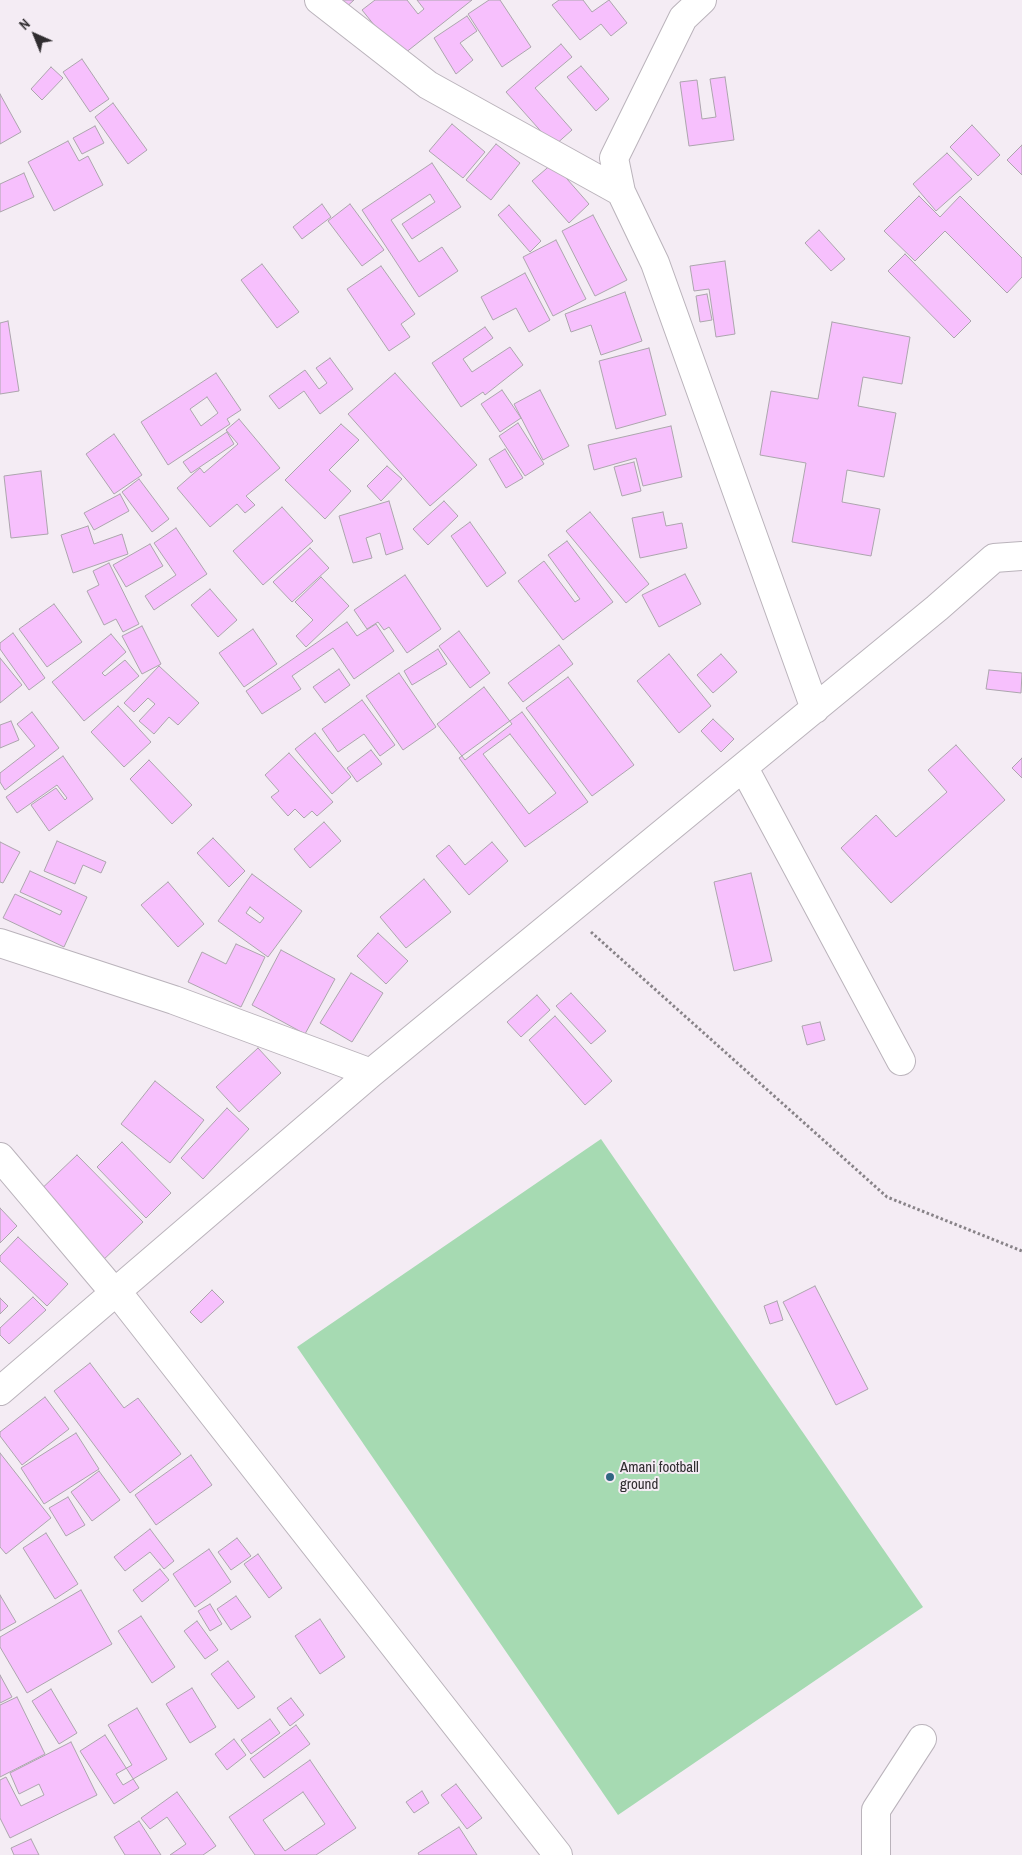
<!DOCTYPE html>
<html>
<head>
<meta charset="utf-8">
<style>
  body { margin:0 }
  #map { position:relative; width:1022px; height:1855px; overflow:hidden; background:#f4ecf4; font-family:"Archivo Narrow",sans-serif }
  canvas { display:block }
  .north { position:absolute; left:10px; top:10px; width:50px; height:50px; -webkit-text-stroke:4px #f4ecf4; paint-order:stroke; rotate:316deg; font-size:14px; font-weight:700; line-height:20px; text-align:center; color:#302d30 }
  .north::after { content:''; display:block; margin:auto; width:18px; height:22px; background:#302d30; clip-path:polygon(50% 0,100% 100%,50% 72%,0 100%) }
</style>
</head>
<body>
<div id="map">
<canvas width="1022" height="1855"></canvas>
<div class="north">N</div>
</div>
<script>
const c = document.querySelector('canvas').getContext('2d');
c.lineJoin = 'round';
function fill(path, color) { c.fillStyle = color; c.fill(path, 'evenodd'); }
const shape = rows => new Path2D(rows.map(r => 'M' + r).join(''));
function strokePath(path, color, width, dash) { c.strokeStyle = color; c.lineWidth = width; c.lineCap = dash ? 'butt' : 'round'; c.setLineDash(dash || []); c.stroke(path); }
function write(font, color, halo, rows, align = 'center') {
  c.font = font + ' "Archivo Narrow",sans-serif'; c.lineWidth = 4; c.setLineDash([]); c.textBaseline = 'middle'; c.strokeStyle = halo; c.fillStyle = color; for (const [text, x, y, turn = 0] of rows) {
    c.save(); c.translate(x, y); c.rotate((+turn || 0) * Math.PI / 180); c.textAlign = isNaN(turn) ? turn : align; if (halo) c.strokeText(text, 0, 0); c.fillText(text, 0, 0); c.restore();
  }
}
fill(shape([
  [601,1139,923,1607,618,1815,297,1347]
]), '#a6dab2');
const building = shape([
  [333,0,354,0,343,10,333,0],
  [375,0,407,0,418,14,424,9,417,0,472,0,400,57,362,10,375,0],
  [489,0,500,0,531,47,502,67,468,14,489,0],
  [559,0,583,0,592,12,609,0,627,23,611,36,601,24,580,40,552,5,559,0],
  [467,16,477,31,460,43,473,60,456,74,434,38,467,16],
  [561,44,572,57,535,88,572,130,554,146,506,92,561,44],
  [82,59,109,99,90,112,63,72,82,59],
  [581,66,609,99,596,111,567,77,581,66],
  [51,67,63,78,42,100,31,89,51,67],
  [725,77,734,140,689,146,680,82,697,80,702,119,716,117,710,79,725,77],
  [0,94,21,132,0,144,0,94],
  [113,103,147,150,128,164,95,117,113,103],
  [452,124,485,152,463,178,429,151,452,124],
  [972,125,1000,155,978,176,950,147,972,125],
  [95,126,104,143,82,154,73,138,95,126],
  [68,141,79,161,88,156,103,185,54,211,28,162,68,141],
  [496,144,520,163,491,200,466,180,496,144],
  [1022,145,1022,175,1007,160,1022,145],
  [947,153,972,179,936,211,913,184,947,153],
  [432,163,461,207,412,239,402,224,435,202,430,194,391,220,419,262,442,247,458,271,419,297,362,210,432,163],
  [553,163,589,204,569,223,532,181,553,163],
  [24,173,34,197,0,212,0,184,24,173],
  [919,196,940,217,960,196,1022,258,1022,277,1007,293,945,231,915,261,884,231,919,196],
  [322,204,331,217,302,239,293,227,322,204],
  [350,204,384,250,362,266,328,221,350,204],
  [509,205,541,241,530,252,498,215,509,205],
  [593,215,627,280,595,296,562,231,593,215],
  [819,230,845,259,831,271,805,243,819,230],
  [556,240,586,299,553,316,523,257,556,240],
  [905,254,971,321,954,338,888,271,905,254],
  [725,261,735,334,716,337,709,289,694,291,690,266,725,261],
  [262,264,299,312,277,328,241,280,262,264],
  [381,266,415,314,401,324,410,337,389,351,347,289,381,266],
  [525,273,550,320,529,332,516,308,493,320,481,297,525,273],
  [625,292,642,341,601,355,591,325,571,332,565,314,625,292],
  [707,294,712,320,700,322,696,296,707,294],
  [8,321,19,391,0,394,0,323,8,321],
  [832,322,910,337,902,384,863,377,858,406,896,413,884,477,847,470,842,502,880,509,871,556,792,542,806,463,760,455,771,391,818,399,832,322],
  [485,327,493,338,463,359,472,372,510,347,523,365,485,395,483,392,461,407,432,363,485,327],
  [649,348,666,415,616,429,599,361,649,348],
  [330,358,353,389,320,414,304,391,279,409,269,396,305,370,319,389,327,383,316,368,330,358],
  [216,373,241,410,227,419,230,424,168,465,141,422,216,373],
  [207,397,218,413,201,426,190,409,207,397],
  [395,373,477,465,430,506,348,414,395,373],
  [502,390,521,418,500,432,481,404,502,390],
  [540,390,569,446,543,460,514,404,540,390],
  [239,419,280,468,246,496,255,505,245,513,237,504,210,527,177,488,200,468,204,473,238,444,226,430,239,419],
  [518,423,544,464,525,476,499,436,518,423],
  [341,424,359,440,329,470,351,491,325,519,285,480,341,424],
  [671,426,682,477,643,486,636,458,594,470,588,445,671,426],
  [227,432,234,444,191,473,183,462,227,432],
  [114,434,142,475,114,494,86,454,114,434],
  [505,449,523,478,506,488,489,459,505,449],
  [634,462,641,491,622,496,614,467,634,462],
  [387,466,402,479,381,501,367,486,387,466],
  [41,471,48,534,11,538,4,476,41,471],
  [139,479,169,519,152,532,122,492,139,479],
  [120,494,129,511,94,530,84,513,120,494],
  [389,501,403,549,386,555,380,533,366,538,372,558,353,563,339,516,389,501],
  [444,501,458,516,428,545,413,529,444,501],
  [282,507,313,541,263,585,233,551,282,507],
  [590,512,649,584,626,603,566,531,590,512],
  [663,512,666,526,682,523,687,548,640,558,632,518,663,512],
  [470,522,506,573,487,587,451,536,470,522],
  [88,526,94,544,122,534,128,554,73,573,61,535,88,526],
  [176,528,207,574,154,610,145,596,176,575,154,543,176,528],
  [567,541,613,602,563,640,518,581,544,561,575,602,580,599,548,555,567,541],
  [150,544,163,566,126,587,113,565,150,544],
  [310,548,329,568,292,602,273,582,310,548],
  [109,563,139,624,123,632,116,619,104,625,87,591,99,585,93,571,109,563],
  [685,574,701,604,659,627,642,595,685,574],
  [405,575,441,629,407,653,389,627,384,630,378,622,367,629,354,610,405,575],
  [321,577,349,606,306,647,296,636,313,620,295,602,321,577],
  [210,589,237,620,218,637,191,605,210,589],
  [54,604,82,642,47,667,19,629,54,604],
  [347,622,357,636,376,624,394,651,354,679,333,648,292,676,301,689,262,714,246,691,347,622],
  [142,626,161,664,142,674,122,636,142,626],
  [253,629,277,664,244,687,219,653,253,629],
  [459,631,490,673,470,688,439,646,459,631],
  [13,633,45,678,29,690,0,649,0,643,13,633],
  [111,634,126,652,102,673,105,676,125,660,139,676,84,721,52,682,111,634],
  [559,645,573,664,523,702,508,683,559,645],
  [438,649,447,664,412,685,404,671,438,649],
  [669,654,711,706,679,733,637,681,669,654],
  [721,654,737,672,713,693,697,675,721,654],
  [0,658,22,685,0,703,0,658],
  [159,666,199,703,178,725,169,717,154,734,139,721,155,704,148,698,134,712,124,703,159,666],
  [339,669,350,685,325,703,313,687,339,669],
  [989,670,1022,673,1021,693,986,689,989,670],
  [399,673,436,727,403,750,366,696,399,673],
  [568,677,634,765,592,796,526,708,568,677],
  [484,687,512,724,465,760,437,724,484,687],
  [362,700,395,745,380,756,364,734,338,752,322,729,362,700],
  [118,706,151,742,124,767,91,732,118,706],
  [32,712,59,748,5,790,0,782,0,773,35,746,17,724,32,712],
  [522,712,588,802,525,847,459,758,522,712],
  [510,734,556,793,529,814,483,754,510,734],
  [713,719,734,739,721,752,701,731,713,719],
  [11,721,19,740,0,748,0,725,11,721],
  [315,733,351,777,332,794,295,749,315,733],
  [956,745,1005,800,891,903,841,848,876,815,896,837,947,792,928,770,956,745],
  [371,750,382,764,357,782,347,768,371,750],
  [289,753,333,802,317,816,312,811,304,818,295,809,288,816,271,797,279,791,265,775,289,753],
  [63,756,93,799,49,831,31,805,56,788,65,800,67,798,57,785,17,813,6,797,63,756],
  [1022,758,1022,778,1012,768,1022,758],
  [149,760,192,805,172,824,130,779,149,760],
  [324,822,341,841,310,868,294,849,324,822],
  [213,838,245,871,229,887,197,853,213,838],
  [57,841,106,862,101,873,83,865,75,884,44,871,57,841],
  [0,842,20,852,3,883,0,882,0,842],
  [492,842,508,861,469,895,436,856,449,845,465,865,492,842],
  [30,871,87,897,64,947,3,918,15,894,60,915,62,911,20,892,30,871],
  [751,873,772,961,734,971,714,882,751,873],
  [252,874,302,911,268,957,218,921,252,874],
  [250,907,264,918,260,923,246,913,250,907],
  [424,879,451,912,406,948,380,917,424,879],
  [168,882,204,924,178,947,141,905,168,882],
  [378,933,408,961,386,984,357,956,378,933],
  [236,944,265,957,241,1007,188,982,202,952,226,964,236,944],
  [281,950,335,979,305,1034,252,1005,281,950],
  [351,973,383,993,352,1042,320,1023,351,973],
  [571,993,606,1031,591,1044,556,1006,571,993],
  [537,995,550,1010,521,1037,507,1022,537,995],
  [555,1016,612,1081,585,1105,529,1040,555,1016],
  [820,1022,825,1040,807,1045,802,1026,820,1022],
  [258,1048,281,1073,239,1112,216,1087,258,1048],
  [155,1081,204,1120,170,1163,121,1124,155,1081],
  [227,1108,249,1129,203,1179,181,1158,227,1108],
  [122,1142,171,1193,146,1218,97,1167,122,1142],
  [77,1155,143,1222,100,1263,34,1196,77,1155],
  [0,1208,17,1226,0,1243,0,1208],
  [18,1237,68,1284,47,1306,0,1261,0,1256,18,1237],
  [815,1286,868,1389,836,1405,783,1302,815,1286],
  [212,1290,224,1302,201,1323,190,1312,212,1290],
  [33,1297,46,1310,9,1344,0,1335,0,1328,33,1297],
  [0,1298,8,1306,0,1314,0,1298],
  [777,1301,783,1320,770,1324,764,1306,777,1301],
  [90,1363,124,1408,138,1398,181,1454,130,1493,54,1391,90,1363],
  [45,1397,69,1429,22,1465,0,1436,0,1432,45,1397],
  [76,1433,99,1469,44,1504,21,1468,76,1433],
  [0,1453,51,1518,6,1554,0,1547,0,1453],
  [191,1455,212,1485,156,1525,135,1495,191,1455],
  [99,1471,120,1500,92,1521,71,1492,99,1471],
  [68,1497,85,1525,66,1536,49,1508,68,1497],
  [150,1529,174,1561,164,1569,150,1552,125,1571,114,1557,150,1529],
  [46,1533,78,1584,55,1599,23,1548,46,1533],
  [237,1538,251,1556,231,1570,218,1552,237,1538],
  [209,1549,231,1582,195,1607,173,1574,209,1549],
  [258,1554,282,1588,269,1598,244,1564,258,1554],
  [160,1569,169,1580,142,1602,133,1590,160,1569],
  [81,1590,112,1644,27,1693,0,1647,0,1637,81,1590],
  [0,1595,16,1622,0,1631,0,1595],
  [236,1596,251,1617,231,1630,217,1609,236,1596],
  [210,1604,222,1624,210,1631,198,1611,210,1604],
  [141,1616,175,1667,152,1683,118,1631,141,1616],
  [320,1619,345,1657,320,1674,295,1636,320,1619],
  [197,1621,218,1650,205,1659,184,1631,197,1621],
  [228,1661,255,1697,238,1709,211,1674,228,1661],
  [0,1675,12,1697,0,1703,0,1675],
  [192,1688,216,1727,190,1743,166,1704,192,1688],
  [51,1689,77,1733,59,1744,32,1701,51,1689],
  [17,1697,45,1754,0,1777,0,1705,17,1697],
  [291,1698,304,1715,290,1726,277,1708,291,1698],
  [137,1708,167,1759,123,1785,116,1774,132,1765,108,1725,137,1708],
  [270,1719,280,1733,251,1754,241,1740,270,1719],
  [296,1725,310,1744,264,1778,250,1759,296,1725],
  [105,1735,139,1788,114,1804,80,1751,105,1735],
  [234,1739,246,1755,227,1770,215,1754,234,1739],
  [71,1742,97,1795,10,1838,0,1818,0,1780,6,1777,21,1806,44,1795,39,1784,19,1794,10,1773,71,1742],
  [310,1760,356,1828,316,1855,255,1855,229,1817,310,1760],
  [303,1792,325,1824,285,1851,263,1820,303,1792],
  [456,1784,482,1818,467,1829,441,1795,456,1784],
  [422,1791,429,1803,414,1813,406,1802,422,1791],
  [177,1792,216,1846,203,1855,170,1855,186,1844,167,1817,150,1829,141,1818,177,1792],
  [139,1821,161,1855,125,1855,114,1837,139,1821],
  [459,1827,477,1855,419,1855,418,1853,459,1827],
  [31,1839,39,1855,14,1855,11,1848,31,1839]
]);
fill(building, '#f7c0fd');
strokePath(building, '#aca5ad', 1);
const minor = shape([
  [319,0,428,85,621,192],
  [702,0,683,18,614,158,621,192,655,263,815,709],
  [744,768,901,1061],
  [0,943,174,1000,371,1073],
  [0,1157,114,1292,118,1293,558,1855],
  [0,1391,371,1073,937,608,994,558,1022,556],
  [876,1855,876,1810,922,1739]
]);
strokePath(minor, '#bab3bb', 30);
strokePath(shape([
  [591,932,887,1197,1022,1251]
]), '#888388', 3, [2.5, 2.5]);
strokePath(minor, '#fff', 28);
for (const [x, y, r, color] of [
  [610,1477,5,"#316682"]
]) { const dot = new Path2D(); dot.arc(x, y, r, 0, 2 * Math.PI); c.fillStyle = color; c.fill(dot); strokePath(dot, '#f4ecf4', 2); }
write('15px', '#302d30', '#f4ecf4', [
  ["Amani football",620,1468],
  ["ground",620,1485]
], 'left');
</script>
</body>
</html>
